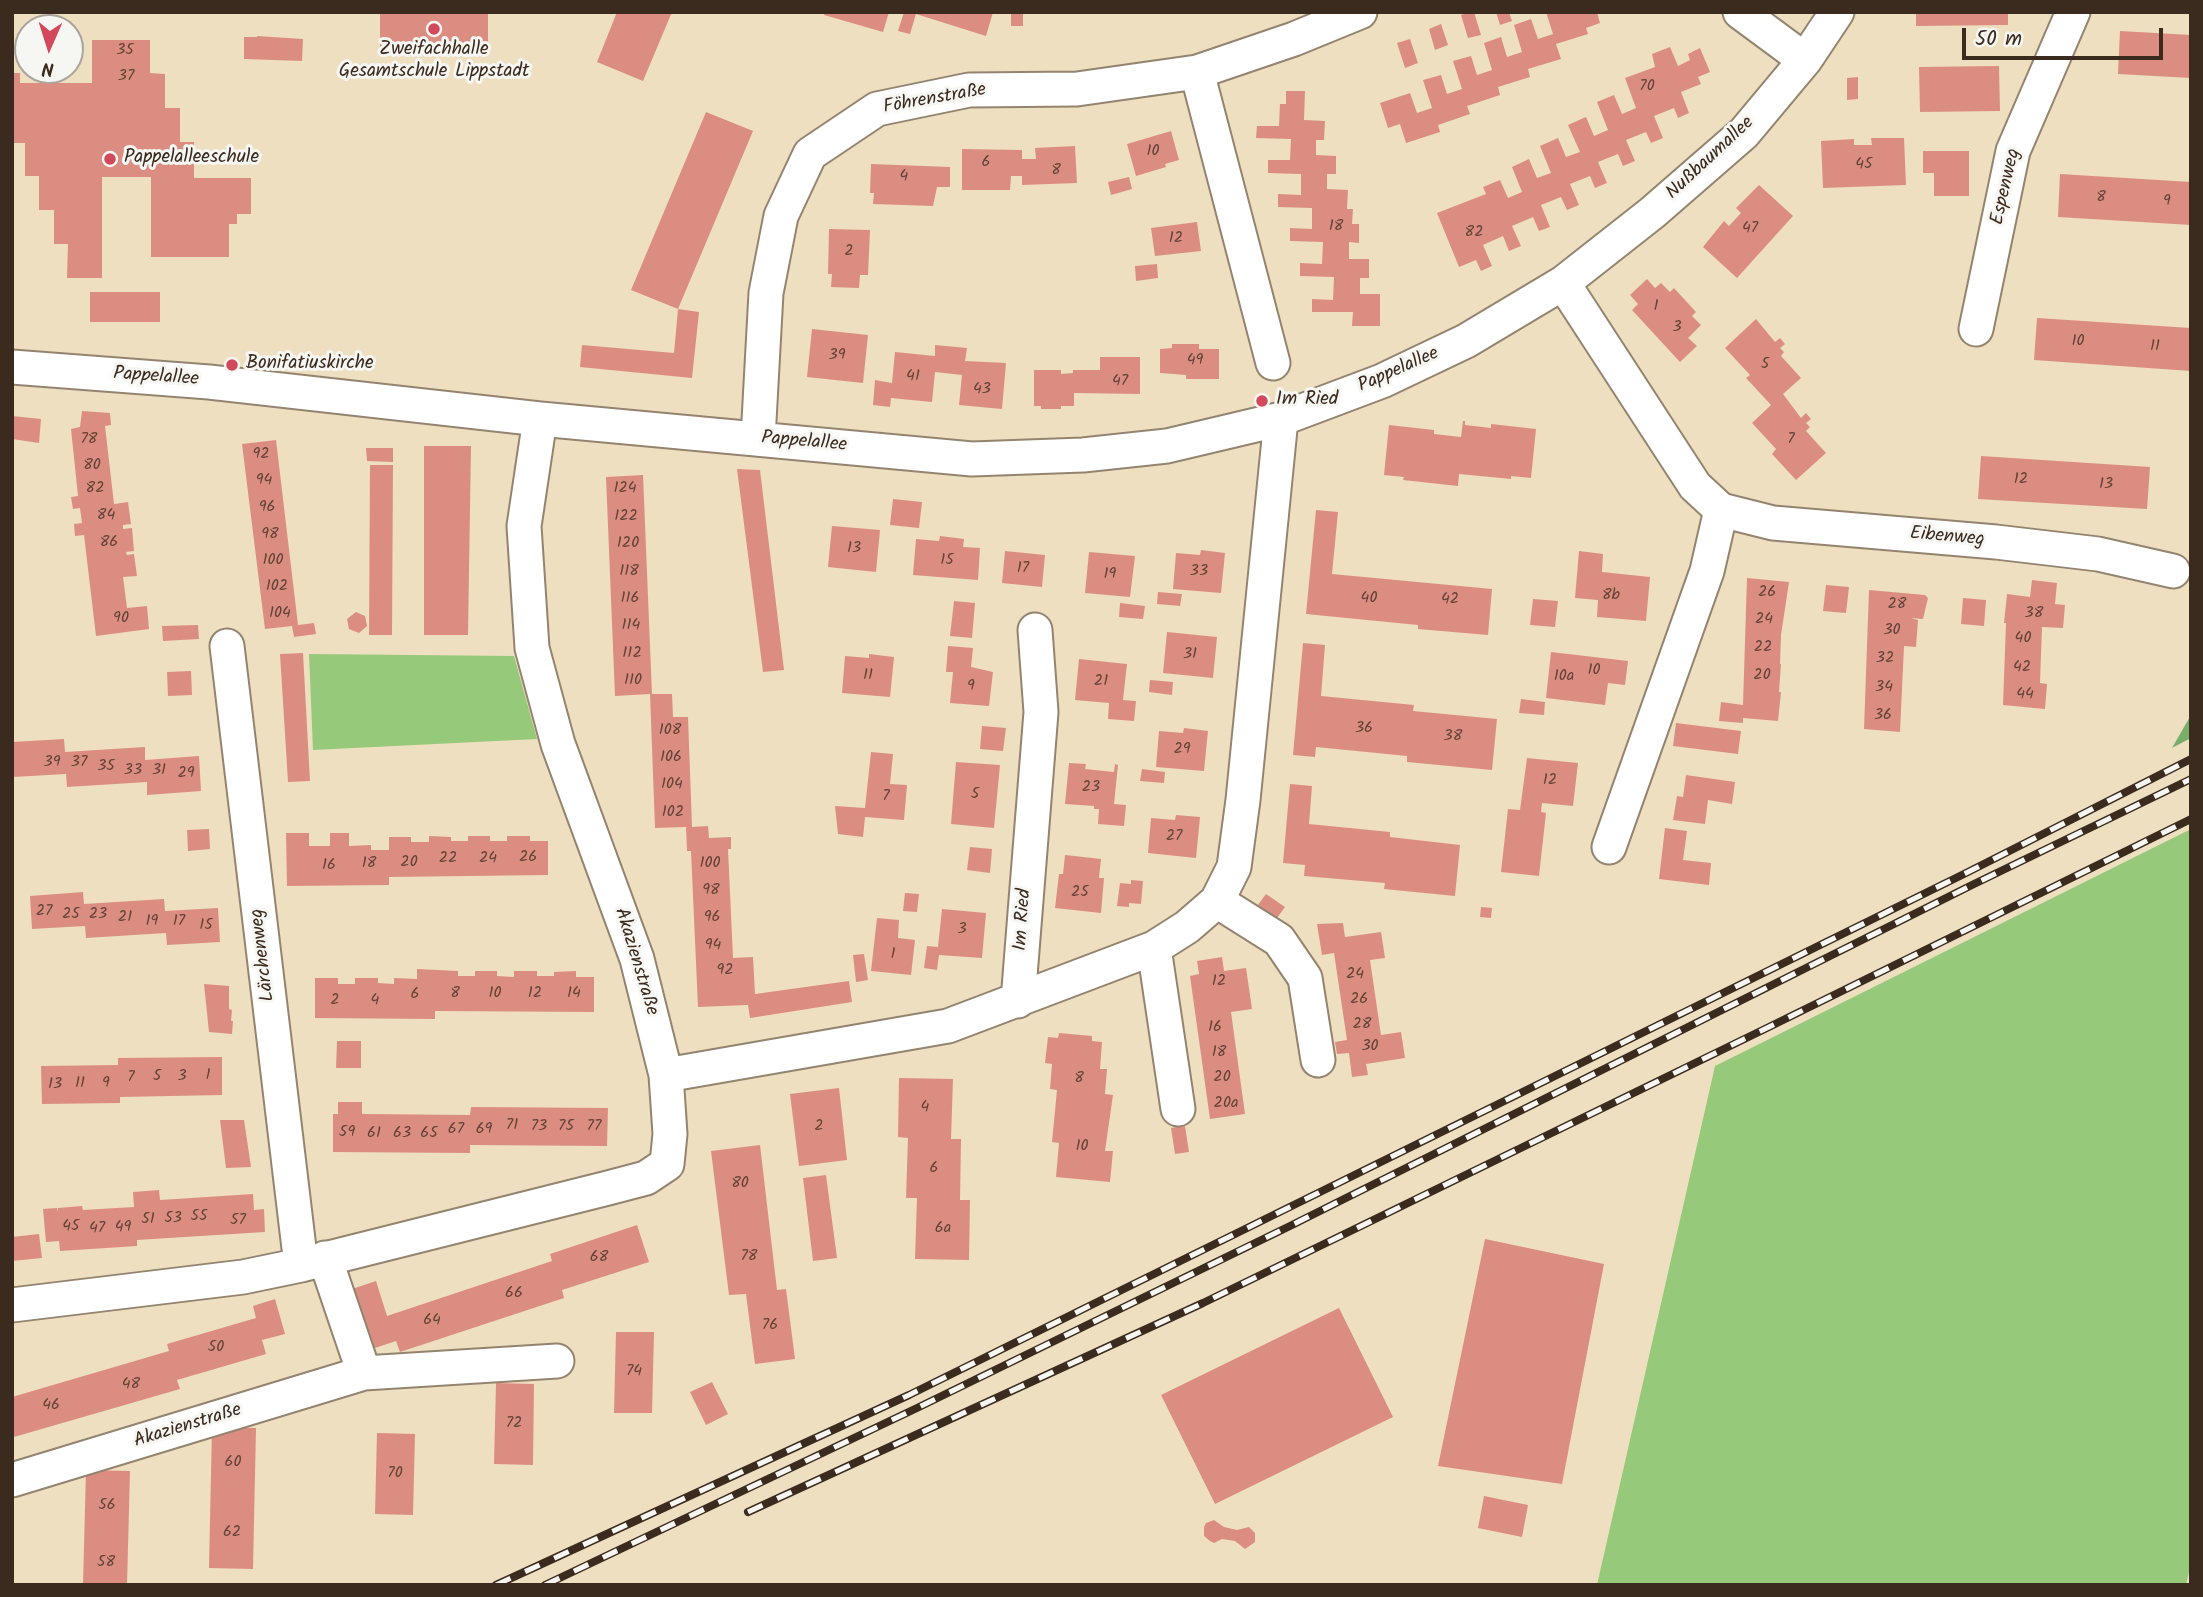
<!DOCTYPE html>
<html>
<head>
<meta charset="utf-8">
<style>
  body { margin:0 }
  #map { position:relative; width:2203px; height:1597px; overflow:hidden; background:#eedfc0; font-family:Kalam,sans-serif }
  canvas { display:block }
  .frame { position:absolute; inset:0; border:14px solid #3b2a1e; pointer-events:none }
  .north { position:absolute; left:14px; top:14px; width:70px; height:70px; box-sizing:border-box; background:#f6f6f2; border:2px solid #aba49d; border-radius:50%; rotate:183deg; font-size:19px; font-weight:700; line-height:28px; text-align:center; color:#3b2a1e }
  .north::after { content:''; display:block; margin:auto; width:24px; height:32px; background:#d1495b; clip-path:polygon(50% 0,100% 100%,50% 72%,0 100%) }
  .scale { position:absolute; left:1962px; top:28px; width:201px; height:32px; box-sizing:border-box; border:4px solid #3b2a1e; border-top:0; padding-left:9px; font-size:21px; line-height:24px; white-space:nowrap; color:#3b2a1e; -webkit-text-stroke:5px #f6f6f2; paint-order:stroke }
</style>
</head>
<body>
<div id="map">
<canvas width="2203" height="1597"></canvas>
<div class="frame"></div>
<div class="north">N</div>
<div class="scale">50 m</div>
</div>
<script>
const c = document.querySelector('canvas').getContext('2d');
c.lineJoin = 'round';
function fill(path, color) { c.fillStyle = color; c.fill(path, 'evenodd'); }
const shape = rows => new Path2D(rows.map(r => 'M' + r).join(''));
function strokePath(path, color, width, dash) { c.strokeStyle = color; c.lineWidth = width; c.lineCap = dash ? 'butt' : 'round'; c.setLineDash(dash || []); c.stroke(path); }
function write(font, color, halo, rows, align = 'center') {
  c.font = font + ' Kalam,sans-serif'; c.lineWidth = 6; c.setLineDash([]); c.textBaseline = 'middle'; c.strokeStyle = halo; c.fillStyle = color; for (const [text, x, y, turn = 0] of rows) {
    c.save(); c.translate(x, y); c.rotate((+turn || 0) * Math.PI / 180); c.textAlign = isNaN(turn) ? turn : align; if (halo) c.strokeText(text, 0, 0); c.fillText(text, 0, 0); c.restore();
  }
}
fill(shape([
  [309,654,514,656,537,739,313,750],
  [2191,829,2191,1563,2186,1585,1597,1585,1715,1066]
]), '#96c97a');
fill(shape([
  [2191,715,2191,738,2172,748]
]), '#78ad6a');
fill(shape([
  [380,12,488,12,488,47,380,47],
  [617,12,672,12,643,81,597,62],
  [825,12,889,12,883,32,824,15],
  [904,12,993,12,986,36,916,14,910,34,898,31],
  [1011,12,1023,12,1023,26,1011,26],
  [1470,12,1474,12,1481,35,1468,38,1461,15],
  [1496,12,1509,12,1512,21,1500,25],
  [1546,12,1597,12,1600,23,1586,28,1588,34,1556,44,1561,59,1528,69,1530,77,1498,87,1500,95,1467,106,1470,114,1438,125,1440,132,1406,143,1400,124,1388,128,1380,103,1410,93,1417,113,1432,108,1423,80,1441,75,1447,94,1462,89,1453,61,1471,56,1477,75,1492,70,1484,43,1501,37,1507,57,1522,52,1514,25,1531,19,1538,39,1553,34],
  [1916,12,2008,12,2008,25,1916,26],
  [1441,24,1448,45,1435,50,1429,29],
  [2120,31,2191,35,2191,78,2118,74],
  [257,36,303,39,302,61,244,59,244,37,257,37],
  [1410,39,1418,63,1405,68,1397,43],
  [92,40,150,40,150,73,165,74,165,108,180,108,180,142,194,142,194,178,251,178,251,214,237,214,237,224,229,224,229,257,151,257,151,177,102,177,102,278,67,278,68,244,54,244,54,210,39,210,39,176,25,176,25,143,12,143,12,73,20,73,20,83,92,83],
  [1670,47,1678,66,1690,60,1688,54,1700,48,1710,72,1698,77,1701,84,1681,92,1689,113,1678,118,1674,108,1654,116,1663,138,1651,143,1646,132,1626,140,1635,161,1623,166,1618,154,1598,162,1607,183,1595,188,1590,176,1570,184,1579,205,1567,210,1561,197,1541,205,1550,227,1539,231,1533,217,1512,226,1521,246,1509,251,1503,236,1483,245,1492,266,1481,271,1476,260,1459,267,1437,213,1486,194,1483,187,1500,180,1508,198,1522,192,1512,167,1529,159,1537,178,1551,173,1540,146,1558,138,1566,157,1580,152,1568,125,1586,117,1594,136,1608,130,1597,102,1614,95,1622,114,1636,108,1625,78,1655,67,1652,54],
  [1999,66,2000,111,1920,112,1919,67],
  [1858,77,1858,99,1847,100,1847,78],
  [1286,91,1305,91,1304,120,1325,121,1324,140,1316,140,1316,155,1336,156,1336,174,1327,174,1327,189,1348,190,1347,209,1353,209,1352,224,1359,224,1359,243,1349,242,1349,259,1369,259,1369,278,1360,278,1360,294,1380,294,1380,326,1352,326,1353,312,1312,312,1312,299,1333,300,1334,277,1300,276,1300,263,1322,264,1323,242,1290,241,1290,228,1312,229,1312,208,1278,207,1278,194,1301,195,1301,174,1268,173,1268,160,1290,160,1291,139,1256,138,1257,126,1279,126,1280,104,1286,104],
  [706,112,753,131,678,309,699,312,692,378,580,367,582,345,674,353,678,309,631,290],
  [1171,131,1179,160,1165,164,1166,167,1136,176,1127,144],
  [1871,138,1904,138,1906,185,1823,188,1821,141,1854,139,1854,145,1872,145],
  [1075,146,1077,183,1022,185,1022,176,1011,176,1010,190,962,190,962,149,1022,150,1022,159,1036,159,1035,148],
  [1923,151,1969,151,1969,196,1934,196,1934,173,1923,173],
  [871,164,950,167,950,187,937,187,933,206,873,204,874,193,870,193],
  [2060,174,2191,182,2191,225,2058,217],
  [1129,177,1132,189,1111,195,1108,182],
  [1759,185,1793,216,1737,278,1703,247,1724,221,1729,226,1741,213,1736,208],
  [1197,222,1201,251,1155,256,1151,228],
  [829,229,870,230,868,275,860,275,859,288,831,287,832,274,828,274],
  [1157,264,1158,278,1136,281,1135,266],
  [1647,279,1655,288,1661,283,1670,292,1674,288,1696,312,1692,316,1701,325,1688,338,1697,346,1680,362,1632,310,1638,304,1630,295],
  [90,292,160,292,160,322,90,322],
  [2037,318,2191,328,2191,371,2034,360],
  [1756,319,1775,342,1780,338,1785,344,1780,348,1784,352,1781,356,1801,378,1783,394,1801,418,1806,413,1811,419,1806,423,1810,427,1806,431,1826,453,1796,480,1772,454,1776,449,1752,423,1771,405,1746,378,1750,375,1725,348],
  [812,329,868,335,863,383,807,377],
  [1172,344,1199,344,1199,349,1219,349,1219,379,1186,379,1186,375,1160,373,1160,349,1172,348],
  [935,345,967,348,965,361,1006,363,1002,409,959,405,962,375,935,372,932,402,891,398,890,407,873,405,875,380,892,383,895,352,935,356],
  [1100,357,1140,357,1140,394,1074,393,1074,406,1061,406,1061,409,1041,409,1041,406,1034,406,1034,370,1061,370,1061,374,1073,373,1073,370,1100,370],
  [82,411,110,413,111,425,105,426,114,504,128,502,131,524,123,525,123,529,132,528,134,551,126,552,127,555,134,554,137,576,123,577,127,608,147,606,149,629,96,636,84,535,75,536,74,524,82,523,80,508,73,509,71,497,78,496,71,429,80,427],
  [12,416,41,419,39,443,12,439],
  [1463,421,1465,421,1465,425,1491,428,1491,424,1536,429,1531,478,1511,476,1511,479,1459,474,1458,486,1403,480,1404,477,1384,475,1389,425,1434,430,1434,434,1461,437],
  [276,440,298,625,314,623,316,634,294,637,292,626,265,629,242,444],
  [424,446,471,446,468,635,424,635],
  [366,448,393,448,393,462,367,461],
  [1981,456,2150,467,2147,509,1978,499],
  [370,465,393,465,392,635,369,635],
  [737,469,760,470,784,670,763,672],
  [643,475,652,694,672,694,673,717,688,717,692,827,708,826,709,838,731,837,731,849,728,849,733,958,753,957,755,994,849,981,852,1002,750,1018,748,1005,698,1007,691,851,687,851,686,827,655,828,650,694,615,696,606,477],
  [893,499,922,502,919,528,890,525],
  [1316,510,1338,512,1332,574,1492,589,1488,635,1418,629,1418,625,1306,614],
  [832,526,880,530,876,572,828,567],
  [940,536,964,539,963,547,980,548,978,580,913,575,916,539,939,541],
  [1201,550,1225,553,1221,593,1173,589,1176,553,1200,555],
  [1005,551,1045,555,1042,587,1002,583],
  [1579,551,1603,554,1602,572,1650,577,1646,621,1597,617,1598,600,1575,598],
  [1089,552,1135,556,1130,597,1085,593],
  [1747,578,1789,582,1781,635,1780,664,1781,664,1779,692,1781,692,1778,721,1743,718,1743,723,1719,721,1721,702,1743,705],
  [2032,580,2057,583,2055,604,2065,605,2063,628,2042,627,2040,683,2047,684,2045,709,2003,705,2006,623,2004,623,2007,594,2030,597],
  [1826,585,1849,587,1846,613,1823,611],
  [1869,590,1925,595,1928,598,1923,619,1911,618,1918,620,1916,647,1904,646,1900,732,1864,729],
  [1158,592,1182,594,1180,606,1157,604],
  [1963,598,1986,600,1984,626,1961,624],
  [1533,599,1558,601,1555,627,1530,625],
  [954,601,975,603,972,638,950,636],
  [1120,603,1145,606,1143,619,1119,617],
  [356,612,365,616,367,626,359,633,349,629,347,619],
  [198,625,199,639,163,641,162,626],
  [1167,632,1217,637,1213,678,1163,673],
  [1303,643,1325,645,1321,696,1414,705,1413,711,1497,719,1492,770,1407,762,1407,756,1316,747,1315,757,1293,755],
  [948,646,973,648,971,667,993,672,989,706,950,703,953,672,946,672],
  [1551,652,1628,661,1625,685,1608,683,1605,705,1546,698],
  [303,653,310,781,288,782,280,654],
  [869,654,894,657,890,697,842,693,845,656,869,658],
  [1079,659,1127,664,1123,700,1136,701,1134,721,1108,719,1109,703,1075,700],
  [191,671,192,695,168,696,167,672],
  [1150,680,1173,682,1172,695,1149,692],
  [1521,699,1545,702,1544,715,1519,713],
  [1676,723,1741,731,1738,754,1673,746],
  [982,726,1006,728,1003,751,980,749],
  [1184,728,1208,731,1204,771,1156,767,1159,731,1183,733],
  [64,739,65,752,145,747,145,760,199,756,201,791,147,795,147,782,67,787,66,774,13,777,12,742],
  [871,752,893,754,890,784,907,785,904,820,865,817,863,837,838,834,835,806,865,808],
  [1527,758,1578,763,1573,806,1542,803,1541,812,1546,813,1539,876,1501,872,1508,809,1520,810],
  [956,762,1000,765,994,828,951,824],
  [1069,763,1086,764,1085,769,1114,772,1115,764,1118,765,1114,804,1126,805,1124,826,1098,824,1099,809,1094,809,1094,806,1065,804],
  [1142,769,1165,772,1164,783,1140,781],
  [1686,775,1735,782,1732,804,1708,800,1705,824,1673,820,1677,796,1683,797],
  [1290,784,1312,786,1309,824,1390,832,1390,837,1460,845,1455,896,1384,889,1385,883,1304,876,1305,865,1283,863],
  [1176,815,1200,817,1196,858,1148,853,1151,818,1175,820],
  [1665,828,1687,831,1683,860,1711,863,1709,885,1659,879],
  [209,829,210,849,188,851,187,830],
  [286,833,309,833,309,846,330,846,330,833,349,833,349,846,371,845,371,850,389,850,389,837,411,837,411,842,429,842,429,836,451,837,451,841,468,841,468,836,490,836,490,841,507,841,507,836,530,836,530,841,548,841,548,875,389,877,389,885,287,886],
  [970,847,992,849,990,873,967,870],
  [1065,855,1101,859,1099,878,1104,878,1101,913,1055,908,1059,874,1063,874],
  [1131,880,1143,881,1141,904,1129,903,1129,907,1117,906,1120,883,1131,884],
  [83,892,84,904,164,899,165,911,218,908,220,942,167,945,166,933,86,938,85,926,32,929,30,896],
  [905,893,919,894,917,912,903,911],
  [1266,894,1285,907,1277,918,1258,905],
  [1481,907,1492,908,1491,918,1480,917],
  [942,909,986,913,982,958,939,955,937,970,924,968,927,946,938,947],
  [877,918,899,920,898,938,915,940,911,975,871,971],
  [1343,923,1345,937,1381,932,1385,958,1370,960,1381,1035,1401,1032,1405,1058,1366,1064,1368,1075,1352,1077,1349,1053,1337,1054,1335,1042,1347,1040,1334,953,1322,955,1317,924],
  [864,954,868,980,856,982,853,955],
  [1222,957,1224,971,1246,968,1252,1009,1231,1012,1245,1114,1210,1119,1190,976,1199,974,1197,961],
  [417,969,458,971,458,976,475,976,475,971,497,971,497,976,514,977,514,971,537,971,537,976,554,976,554,972,576,971,576,977,594,977,594,1012,435,1011,435,1019,315,1018,315,978,338,978,338,984,355,984,355,978,378,978,378,983,394,984,394,978,417,979],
  [204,984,229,986,229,1009,232,1010,231,1021,233,1021,232,1034,209,1032],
  [1059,1033,1092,1036,1092,1041,1102,1042,1100,1069,1107,1069,1105,1094,1113,1095,1105,1151,1113,1151,1110,1182,1056,1177,1059,1143,1052,1142,1057,1090,1050,1089,1052,1064,1045,1063,1048,1037,1058,1038],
  [337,1041,361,1041,361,1068,336,1068],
  [222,1057,222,1095,120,1097,120,1103,42,1104,41,1066,118,1065,118,1058],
  [899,1078,953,1079,951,1139,961,1139,960,1200,970,1200,969,1260,915,1259,917,1198,906,1198,908,1138,898,1137],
  [839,1088,847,1160,799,1166,790,1094],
  [338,1102,362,1102,362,1114,470,1115,471,1107,608,1108,607,1146,470,1145,470,1153,333,1152,333,1114,338,1114],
  [220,1120,244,1120,251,1167,226,1168],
  [1185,1126,1189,1152,1175,1154,1171,1128],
  [760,1145,777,1290,786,1289,795,1359,755,1364,746,1294,729,1295,711,1151],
  [826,1175,837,1258,813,1261,803,1178],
  [159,1190,160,1200,253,1194,254,1210,264,1209,265,1232,137,1240,137,1246,60,1251,59,1241,46,1242,43,1209,57,1208,57,1212,58,1208,82,1206,83,1210,134,1207,133,1192],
  [637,1225,649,1262,562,1290,564,1298,400,1352,396,1341,372,1349,352,1289,376,1281,387,1316,552,1261,550,1254],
  [39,1234,42,1258,12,1261,12,1237],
  [1485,1239,1604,1264,1562,1484,1438,1466],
  [275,1299,285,1334,262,1340,266,1354,177,1380,180,1389,14,1437,12,1397,169,1351,167,1344,256,1318,253,1306],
  [1339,1308,1393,1417,1215,1504,1161,1395],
  [616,1332,654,1332,652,1413,614,1413],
  [712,1382,728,1414,706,1425,690,1392],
  [496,1383,534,1384,533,1465,494,1464],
  [212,1427,256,1428,253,1569,209,1568],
  [377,1433,415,1434,413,1515,375,1514],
  [86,1470,130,1471,127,1585,83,1585],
  [1484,1496,1528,1505,1522,1537,1478,1528],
  [1214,1520,1224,1527,1237,1530,1249,1527,1255,1533,1255,1542,1245,1549,1235,1541,1222,1539,1214,1543,1210,1541,1204,1536,1204,1527,1206,1523]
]), '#dc8d81');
const minor = shape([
  [1740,12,1805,60],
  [1197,72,1273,363],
  [1563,283,1695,486,1721,510,1773,523,1996,542,2098,554,2173,571],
  [1976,329,2013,151,2073,12],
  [12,367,209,382,540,419,972,459,1083,455,1167,446,1281,419,1382,381,1466,341,1563,283,1652,213,1744,133,1805,60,1837,12],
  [758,439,766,293,781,216,810,154,877,109,969,90,1077,89,1197,72,1294,39,1360,12],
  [227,646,301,1265],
  [1609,847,1707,571,1721,510],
  [1217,901,1279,940,1305,978,1318,1060],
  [1154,948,1178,1109],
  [1018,1001,1041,712,1035,630],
  [666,1075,948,1026,1154,948,1187,927,1217,901,1234,867,1243,800,1281,419],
  [325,1258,364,1373],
  [12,1305,243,1277,301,1265,608,1188,646,1178,667,1164,670,1134,666,1075,637,959,558,744,532,648,524,526,540,419],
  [12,1480,364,1373,557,1361]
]);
strokePath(minor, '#94846f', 37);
strokePath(minor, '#fff', 33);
const rail = shape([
  [748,1512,1203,1303,1771,1026,2191,819],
  [496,1585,909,1395,1966,873,2191,759],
  [545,1585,917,1408,1290,1226,1974,884,2191,779]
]);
strokePath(rail, '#3b2a1e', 8);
strokePath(rail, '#f6f6f2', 5, [16]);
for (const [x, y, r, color] of [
  [434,29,7,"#d1495b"],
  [110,159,7,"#d1495b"],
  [232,365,7,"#d1495b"],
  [1262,401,7,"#d1495b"]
]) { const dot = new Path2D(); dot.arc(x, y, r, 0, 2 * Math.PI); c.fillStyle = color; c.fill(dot); strokePath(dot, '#f6f6f2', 2.5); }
write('16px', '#634337', null, [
  ["35",125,51],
  ["37",126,77],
  ["70",1647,87],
  ["10",1153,152],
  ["6",986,163],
  ["45",1864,165],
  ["8",1056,171],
  ["4",904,177],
  ["8",2101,198],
  ["9",2167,202],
  ["18",1336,227],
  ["47",1750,229],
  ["82",1474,233],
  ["12",1176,239],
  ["2",849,252],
  ["1",1656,307],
  ["3",1677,328],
  ["10",2078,342],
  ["11",2155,347],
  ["39",837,356],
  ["49",1195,361],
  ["5",1765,365],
  ["41",913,377],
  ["47",1120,382],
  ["43",982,390],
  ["78",89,440],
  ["7",1791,440],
  ["92",261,455],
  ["80",92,466],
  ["12",2021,480],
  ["94",264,481],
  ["13",2106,485],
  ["82",95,489],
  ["124",625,489],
  ["96",267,508],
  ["84",106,516],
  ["122",626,517],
  ["98",270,535],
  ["86",109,543],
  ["120",628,544],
  ["13",854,549],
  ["100",273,561],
  ["15",947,561],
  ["17",1023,569],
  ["118",629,572],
  ["33",1199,572],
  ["19",1110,575],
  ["102",277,587],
  ["26",1767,593],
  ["8b",1611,596],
  ["116",630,599],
  ["40",1369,599],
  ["42",1450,600],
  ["28",1897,605],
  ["104",280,614],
  ["38",2034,614],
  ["90",121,619],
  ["24",1764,620],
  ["114",631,626],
  ["30",1892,631],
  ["40",2023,639],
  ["22",1763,648],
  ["112",632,654],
  ["31",1190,655],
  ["32",1885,659],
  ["42",2022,668],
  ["10",1594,671],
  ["11",868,676],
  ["20",1762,676],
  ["10a",1564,677],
  ["110",633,681],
  ["21",1101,682],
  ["9",971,687],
  ["34",1884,688],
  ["44",2025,695],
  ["36",1883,716],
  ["36",1364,729],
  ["108",670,731],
  ["38",1453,737],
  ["29",1182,750],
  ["106",671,758],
  ["39",52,763],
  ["37",79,763],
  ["35",106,767],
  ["33",133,771],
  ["31",159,771],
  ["29",186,774],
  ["12",1550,781],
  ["104",672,785],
  ["23",1091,788],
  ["5",975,795],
  ["7",886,797],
  ["102",673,813],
  ["27",1174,837],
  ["26",528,858],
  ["22",448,859],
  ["24",488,859],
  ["20",409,863],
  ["18",369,864],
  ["100",710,864],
  ["16",329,866],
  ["98",711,891],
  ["25",1080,893],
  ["27",44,912],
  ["25",71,915],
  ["23",98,915],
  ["21",125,918],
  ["96",712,918],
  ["19",152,922],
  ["17",179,922],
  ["15",206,926],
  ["3",962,930],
  ["94",713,946],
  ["1",893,955],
  ["92",725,971],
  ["24",1355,975],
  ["12",1219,982],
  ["8",455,994],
  ["10",495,994],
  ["12",535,994],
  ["14",574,994],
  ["6",415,995],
  ["26",1359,1000],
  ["2",335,1001],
  ["4",375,1001],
  ["28",1362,1025],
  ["16",1215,1028],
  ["30",1370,1047],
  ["18",1219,1053],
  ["1",208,1076],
  ["5",157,1077],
  ["3",182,1077],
  ["7",131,1078],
  ["20",1222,1078],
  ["8",1079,1079],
  ["11",80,1084],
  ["9",106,1084],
  ["13",55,1085],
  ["20a",1226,1104],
  ["4",925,1108],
  ["71",512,1126],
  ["73",539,1127],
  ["75",566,1127],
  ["77",594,1127],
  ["2",819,1127],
  ["67",456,1130],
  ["69",484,1130],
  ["59",347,1133],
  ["61",374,1134],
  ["63",402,1134],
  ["65",429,1134],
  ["10",1082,1147],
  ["6",934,1169],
  ["80",740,1184],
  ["55",199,1217],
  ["53",173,1219],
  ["51",148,1220],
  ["57",238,1221],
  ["45",71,1227],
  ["49",123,1228],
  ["47",97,1229],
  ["6a",943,1229],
  ["78",749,1257],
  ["68",599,1258],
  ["66",514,1294],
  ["64",432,1321],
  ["76",770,1326],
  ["50",216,1348],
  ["74",634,1372],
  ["48",131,1385],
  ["46",51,1406],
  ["72",514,1424],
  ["60",233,1463],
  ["70",395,1474],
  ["56",107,1506],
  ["62",232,1533],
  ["58",106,1563]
]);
write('19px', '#3b2a1e', '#f6f6f2', [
  ["Zweifachhalle",434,51,"center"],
  ["Gesamtschule Lippstadt",434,73,"center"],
  ["Pappelalleeschule",124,159],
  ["Bonifatiuskirche",246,365],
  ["Im Ried",1276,401]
], 'left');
write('19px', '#3b2a1e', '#f6f6f2', [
  ["Föhrenstraße",935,100,-10],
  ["Nußbaumallee",1711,159,-43],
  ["Espenweg",2007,187,-77],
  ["Pappelallee",1399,371,-24],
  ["Pappelallee",156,378,4],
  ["Pappelallee",804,443,5],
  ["Eibenweg",1947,538,5],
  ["Im Ried",1024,920,-86],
  ["Lärchenweg",264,955,-97],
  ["Akazienstraße",635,962,73],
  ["Akazienstraße",188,1427,-17]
]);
</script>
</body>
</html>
